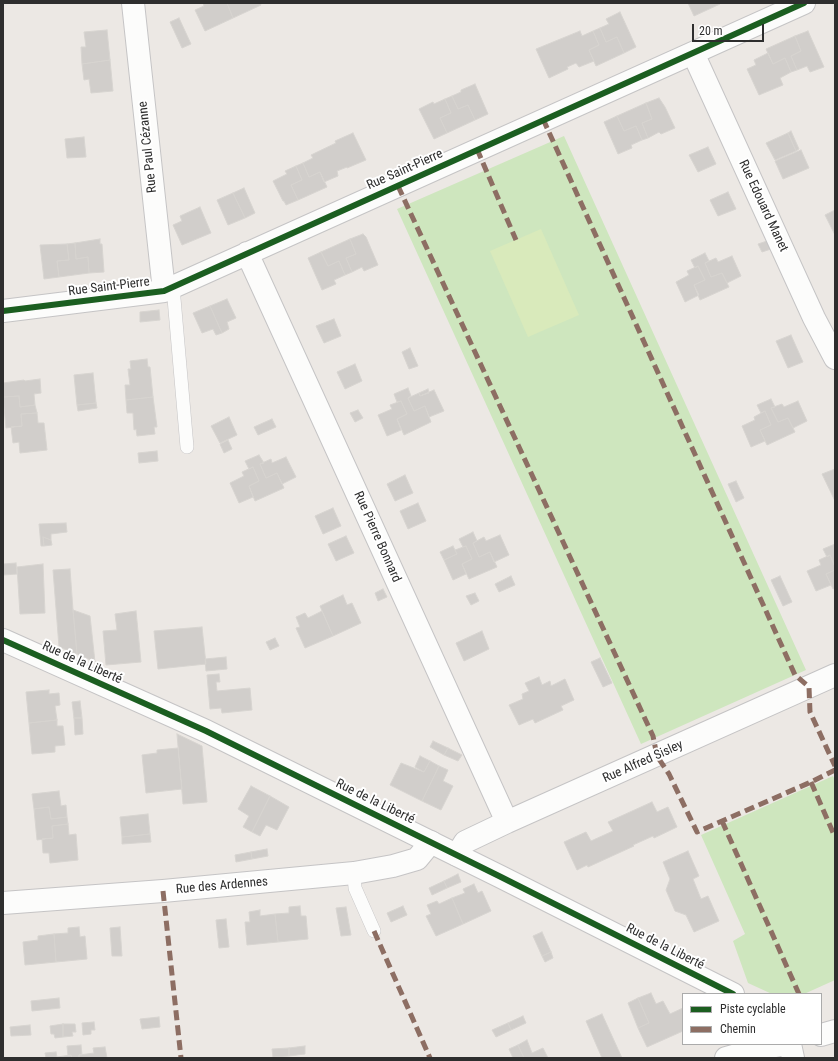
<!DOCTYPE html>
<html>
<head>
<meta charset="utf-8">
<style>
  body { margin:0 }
  #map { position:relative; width:838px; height:1061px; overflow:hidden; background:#ece8e4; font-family:"Roboto Condensed",sans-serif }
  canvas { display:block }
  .frame { position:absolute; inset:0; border:4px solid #2e2e2e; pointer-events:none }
  .legend { position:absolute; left:682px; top:993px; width:140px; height:52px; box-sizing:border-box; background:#fff; border:1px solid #ababab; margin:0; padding:5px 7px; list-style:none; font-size:12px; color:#2e2e2e }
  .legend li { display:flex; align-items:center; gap:8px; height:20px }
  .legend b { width:20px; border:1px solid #ababab }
  .scale { position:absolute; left:692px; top:24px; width:72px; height:18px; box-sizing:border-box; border:2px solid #2e2e2e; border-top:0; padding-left:5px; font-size:12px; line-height:14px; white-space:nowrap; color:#2e2e2e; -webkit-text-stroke:3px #fff; paint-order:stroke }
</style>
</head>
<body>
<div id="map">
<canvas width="838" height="1061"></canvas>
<div class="frame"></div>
<ul class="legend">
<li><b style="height:5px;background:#1b5e20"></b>Piste cyclable</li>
<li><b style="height:5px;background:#8d6e63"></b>Chemin</li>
</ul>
<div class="scale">20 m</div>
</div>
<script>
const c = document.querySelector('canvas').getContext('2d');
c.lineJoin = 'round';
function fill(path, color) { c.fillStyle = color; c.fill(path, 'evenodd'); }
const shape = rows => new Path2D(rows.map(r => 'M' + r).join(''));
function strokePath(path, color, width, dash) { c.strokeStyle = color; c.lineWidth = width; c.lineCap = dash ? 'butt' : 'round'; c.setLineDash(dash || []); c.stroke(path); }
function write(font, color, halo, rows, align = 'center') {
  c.font = font + ' "Roboto Condensed",sans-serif'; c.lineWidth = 4; c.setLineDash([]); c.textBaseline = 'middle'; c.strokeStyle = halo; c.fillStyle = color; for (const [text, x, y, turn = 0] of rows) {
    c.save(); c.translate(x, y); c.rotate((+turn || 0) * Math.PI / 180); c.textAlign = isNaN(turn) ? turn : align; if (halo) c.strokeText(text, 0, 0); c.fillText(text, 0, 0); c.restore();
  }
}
fill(shape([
  [564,136,806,670,641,744,397,209],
  [833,776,835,780,835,980,804,994,772,994,748,983,733,941,745,934,701,835]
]), '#cee6be');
fill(shape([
  [541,229,579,315,528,337,490,251]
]), '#d9eabb');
const building = shape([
  [203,3,227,3,233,18,205,31,195,10,204,6,203,3],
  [227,3,260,3,261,5,233,18,227,3],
  [688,3,720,3,720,4,694,16,688,3],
  [620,12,636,47,624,53,617,37,606,42,600,28,609,24,606,19,620,12],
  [179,18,191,44,182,48,170,22,179,18],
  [600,28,606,42,617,37,624,53,596,66,589,50,599,45,593,31,600,28],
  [107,30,110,60,82,64,81,47,86,47,84,32,107,30],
  [580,31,582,36,593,31,599,45,589,50,594,61,579,67,576,63,567,67,568,69,549,78,536,49,580,31],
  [808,31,824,67,810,72,807,66,797,70,791,56,801,51,795,36,808,31],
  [795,36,801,51,791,56,797,70,791,72,785,58,773,64,766,49,795,36],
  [768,53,773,64,785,58,791,72,780,78,783,85,759,95,747,69,756,65,754,60,768,53],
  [110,60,113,91,91,93,89,79,84,80,82,64,110,60],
  [475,84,488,114,475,120,468,105,458,109,452,96,461,92,461,90,475,84],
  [452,96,458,109,468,105,475,120,447,133,440,118,451,113,445,99,452,96],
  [659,98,665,107,675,128,661,134,659,132,648,138,642,123,652,119,646,103,659,98],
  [445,99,451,113,440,118,447,133,434,139,419,109,433,102,434,104,445,99],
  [646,103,652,119,642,123,648,138,642,140,636,126,624,131,617,116,646,103],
  [617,116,624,131,636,126,642,140,631,145,632,148,618,154,604,122,617,116],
  [791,131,799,149,796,151,788,133,791,131],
  [353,133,366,160,347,168,347,167,337,171,338,176,324,182,320,172,309,177,303,163,313,158,311,155,336,143,335,141,353,133],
  [788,133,796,151,775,160,766,143,788,133],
  [84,137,86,157,67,158,65,139,84,137],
  [708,147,716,164,698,172,689,155,708,147],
  [801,150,809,168,783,179,775,161,801,150],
  [303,163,309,177,320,172,327,187,298,200,291,185,302,180,296,166,303,163],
  [296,166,302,180,291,185,298,200,286,205,284,201,283,201,273,181,287,174,285,171,296,166],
  [244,188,255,213,245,218,233,193,244,188],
  [728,192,736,209,718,216,710,200,728,192],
  [233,193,245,218,228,225,217,200,233,193],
  [200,207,211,233,182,245,173,225,182,221,180,216,200,207],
  [835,210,835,235,825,215,835,210],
  [363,234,366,237,378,265,364,271,362,267,352,272,346,258,356,254,350,239,363,234],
  [100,239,100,244,102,244,104,272,89,273,88,257,76,259,75,243,100,239],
  [350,239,356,254,346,258,352,272,345,275,339,261,328,266,321,252,350,239],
  [767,241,771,249,762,252,758,244,767,241],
  [75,243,76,259,88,257,89,273,59,277,57,261,69,260,67,244,75,243],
  [67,244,69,260,57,261,59,277,44,279,40,245,67,244],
  [321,252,328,266,339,261,345,275,334,280,336,284,322,290,308,258,321,252],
  [705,253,709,261,705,263,711,277,722,273,729,287,700,300,694,285,705,280,698,266,695,268,691,260,705,253],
  [732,256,741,276,727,283,722,273,711,277,705,263,716,258,718,262,732,256],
  [698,266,705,280,694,285,699,295,685,302,676,282,689,275,687,271,698,266],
  [227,299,236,318,227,322,229,329,222,333,210,306,227,299],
  [210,306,222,333,216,335,213,329,202,333,193,313,210,306],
  [159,310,160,320,140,322,140,312,159,310],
  [334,319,341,336,324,343,316,326,334,319],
  [791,335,803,362,788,368,776,341,791,335],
  [410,348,418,366,409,369,402,352,410,348],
  [147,359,148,367,150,367,153,397,126,400,125,385,130,385,128,369,131,369,130,361,147,359],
  [355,364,362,381,345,389,337,372,355,364],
  [93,373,96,403,77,405,74,375,93,373],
  [40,379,41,393,34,394,35,405,20,407,19,396,3,397,3,383,24,380,25,381,40,379],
  [408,388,411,396,408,398,414,411,425,406,431,422,404,435,397,419,407,414,401,401,397,402,394,394,408,388],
  [428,389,429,393,420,396,419,393,428,389],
  [434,390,444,411,429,417,425,406,414,411,408,398,419,393,420,396,434,390],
  [19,396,20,407,35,405,37,413,21,414,22,426,6,428,3,397,19,396],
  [153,397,157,427,154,427,155,434,137,436,136,429,134,430,133,413,127,413,126,400,153,397],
  [771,399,775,407,771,408,778,422,788,418,795,432,767,445,760,430,771,425,765,411,761,413,757,405,771,399],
  [401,401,407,414,397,419,401,430,387,436,378,415,392,409,390,405,401,401],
  [798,401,807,421,793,428,788,418,778,422,771,408,782,404,784,407,798,401],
  [96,403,97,408,78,411,77,405,96,403],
  [358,410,363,418,355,422,350,413,358,410],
  [765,411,771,425,760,430,765,441,751,447,742,426,755,420,754,417,765,411],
  [37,413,38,423,44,423,47,450,20,453,19,442,13,443,11,427,22,426,21,414,37,413],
  [229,417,237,435,220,443,211,426,229,417],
  [272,419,276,427,258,435,254,427,272,419],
  [228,440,232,449,224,453,220,444,228,440],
  [157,451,158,461,139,463,138,453,157,451],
  [259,455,264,463,260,464,266,478,277,473,284,488,255,501,249,486,259,481,253,467,249,469,245,461,259,455],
  [286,457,296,477,282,484,277,473,266,478,260,464,271,459,272,463,286,457],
  [253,467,259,481,249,486,253,497,239,503,230,483,244,476,242,472,253,467],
  [835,469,835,501,822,474,835,469],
  [405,475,413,493,395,501,387,484,405,475],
  [736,481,744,498,736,502,728,484,736,481],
  [418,503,426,521,408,529,400,511,418,503],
  [333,508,341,526,323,534,315,516,333,508],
  [66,523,67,532,51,534,51,540,43,537,44,546,41,546,39,524,66,523],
  [473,532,477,541,473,543,479,557,490,552,497,567,469,579,462,564,472,559,466,546,463,547,459,539,473,532],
  [500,535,509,555,494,562,490,552,479,557,473,543,484,537,486,541,500,535],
  [346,536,354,553,336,561,328,544,346,536],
  [43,537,51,540,52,545,44,546,43,537],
  [835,544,835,567,830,555,827,557,823,549,835,544],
  [453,546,457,554,444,560,440,552,453,546],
  [466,546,472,559,462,564,466,574,453,580,444,560,457,554,455,550,466,546],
  [830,555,835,567,835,570,826,574,831,585,816,591,807,571,821,565,819,560,830,555],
  [16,563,17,574,3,575,3,564,16,563],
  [43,564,45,613,20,614,17,567,43,564],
  [70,569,73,610,77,654,59,647,53,570,70,569],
  [835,570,835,588,833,589,826,574,835,570],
  [511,576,515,585,499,592,495,584,511,576],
  [780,576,792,602,783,606,771,580,780,576],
  [383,589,387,597,378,601,375,593,383,589],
  [475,593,479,601,471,605,466,596,475,593],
  [343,595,347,605,352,603,361,623,333,636,320,606,343,595],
  [73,610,90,616,95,662,77,654,73,610],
  [136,611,141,662,106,665,103,631,117,630,115,614,136,611],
  [322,611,333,636,305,648,296,628,300,627,296,617,305,613,308,618,322,611],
  [202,627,206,664,158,669,154,631,202,627],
  [482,631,489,649,464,661,456,643,482,631],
  [275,638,279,646,270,650,266,642,275,638],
  [226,657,227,669,206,671,205,659,226,657],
  [600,658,612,683,603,687,591,662,600,658],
  [219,674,220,682,216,682,217,691,250,688,252,710,222,713,221,708,210,709,207,675,219,674],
  [539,677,542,685,550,681,551,686,565,679,574,700,561,706,563,710,535,723,533,719,519,725,509,705,523,699,522,694,529,691,525,683,539,677],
  [49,690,49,694,59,693,60,705,55,706,57,720,29,723,26,692,49,690],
  [80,701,82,718,74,718,72,702,80,701],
  [74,718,82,718,83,734,75,735,74,718],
  [57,720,57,726,63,726,65,745,55,746,55,752,32,754,29,723,57,720],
  [177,734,202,746,207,802,183,804,177,734],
  [433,741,448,748,444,755,430,747,433,741],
  [178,748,182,789,146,793,142,755,157,753,157,750,178,748],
  [448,748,462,755,458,761,444,755,448,748],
  [420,756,430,761,424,772,415,767,420,756],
  [430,761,439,766,422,801,390,785,401,763,424,772,430,761],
  [439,766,448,770,443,781,453,786,441,810,422,801,439,766],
  [251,786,270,796,252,832,243,827,249,816,238,809,251,786],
  [59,791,61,806,66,805,67,817,51,819,49,807,34,809,32,794,59,791],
  [270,796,289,807,277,830,266,825,260,836,252,832,270,796],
  [652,802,657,812,668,807,677,827,654,838,653,836,633,845,634,846,588,867,587,865,577,870,564,842,586,832,591,841,613,831,608,822,652,802],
  [49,807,51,819,67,817,68,824,52,826,53,838,37,840,34,809,49,807],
  [148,814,150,834,122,837,120,817,148,814],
  [68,824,69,835,76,834,78,860,50,863,49,853,43,853,42,839,53,838,52,826,68,824],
  [150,834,151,842,122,844,122,837,150,834],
  [267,849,268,856,252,859,251,852,267,849],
  [688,851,699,876,693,879,701,899,708,896,719,921,694,932,686,915,675,911,666,890,670,879,663,862,688,851],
  [251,852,252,859,236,862,235,855,251,852],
  [458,874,461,882,447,888,444,881,458,874],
  [444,881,447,888,432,895,429,888,444,881],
  [474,884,478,893,482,891,491,911,463,924,452,898,465,893,463,889,474,884],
  [452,898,463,924,436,936,426,916,431,914,427,905,437,901,439,904,452,898],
  [300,906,301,916,306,916,308,939,278,942,275,914,289,913,289,907,300,906],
  [403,906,407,915,391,922,387,913,403,906],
  [346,907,351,935,341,936,336,908,346,907],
  [260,910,260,916,275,914,278,942,247,945,245,922,250,922,249,912,260,910],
  [226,919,229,947,219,948,216,920,226,919],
  [79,927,80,937,85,936,87,959,56,962,54,934,68,933,68,928,79,927],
  [120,927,122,956,112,956,110,928,120,927],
  [542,932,551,952,542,956,533,936,542,932],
  [54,934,56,962,25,965,23,942,38,940,38,936,54,934],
  [551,952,553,958,545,962,542,956,551,952],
  [651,993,656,1004,663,1001,670,1014,683,1008,683,1031,647,1047,638,1028,649,1023,638,998,651,993],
  [59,998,60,1008,32,1011,31,1001,59,998],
  [638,998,649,1023,638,1028,628,1003,638,998],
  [602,1014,622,1058,602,1058,586,1021,602,1014],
  [523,1016,526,1023,511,1030,508,1023,523,1016],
  [159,1017,160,1027,142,1029,140,1019,159,1017],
  [94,1022,95,1030,91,1030,91,1034,83,1035,82,1023,94,1022],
  [508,1023,511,1030,496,1037,492,1030,508,1023],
  [63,1024,63,1037,55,1038,54,1034,51,1034,50,1026,63,1024],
  [63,1024,75,1024,76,1032,72,1032,73,1036,63,1037,63,1024],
  [30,1025,31,1035,11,1036,10,1027,30,1025],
  [527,1040,532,1053,543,1048,548,1058,524,1058,518,1045,527,1040],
  [81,1045,82,1055,79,1055,79,1058,72,1058,71,1055,68,1056,67,1046,81,1045],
  [518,1045,524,1058,513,1058,509,1049,518,1045],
  [305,1046,305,1054,289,1056,289,1048,305,1046],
  [105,1047,107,1058,79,1058,79,1055,94,1053,93,1048,105,1047],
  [289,1048,289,1056,273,1057,272,1049,289,1048],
  [56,1052,57,1057,71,1055,72,1058,46,1058,45,1053,56,1052]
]);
fill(building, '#d1cecb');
strokePath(building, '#d7d4d0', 1);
const service = shape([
  [173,287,187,447],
  [354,873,355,888,374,931]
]);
const minor = shape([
  [133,3,164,291],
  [693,53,814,318,835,358],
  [247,253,507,822],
  [3,311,164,291,804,3],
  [457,855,465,842,507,822,835,675],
  [3,903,163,891,354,873,393,866,417,859,431,842],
  [726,1058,761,1048,788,1044]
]);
const tertiary = shape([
  [3,640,206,731,501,877,733,994],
  [821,1035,835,1031],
  [790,1044,793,1058]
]);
strokePath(service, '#c5c4c5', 14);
strokePath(minor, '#c5c4c5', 24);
strokePath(tertiary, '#c5c4c5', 24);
strokePath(service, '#fcfcfb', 13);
strokePath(minor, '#fcfcfb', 22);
strokePath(tertiary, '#fcfcfb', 22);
strokePath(shape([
  [543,119,795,675,809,687,810,712,835,766],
  [477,149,516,240],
  [398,186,653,736,657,756,669,774,697,832,811,782,835,770],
  [811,782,835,837],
  [722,821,799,994],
  [163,891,181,1058],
  [374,931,430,1058]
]), '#8d6e63', 5, [10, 5]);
strokePath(shape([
  [3,311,164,291,804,3],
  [3,640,206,731,501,877,733,994]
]), '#1b5e20', 6);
write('13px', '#2e2e2e', '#fff', [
  ["Rue Paul Cézanne",148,147,-96],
  ["Rue Saint-Pierre",405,170,-24],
  ["Rue Edouard Manet",763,206,65],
  ["Rue Saint-Pierre",109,287,-7],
  ["Rue Pierre Bonnard",377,537,66],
  ["Rue de la Liberté",82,663,24],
  ["Rue Alfred Sisley",643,762,-24],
  ["Rue de la Liberté",375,802,26],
  ["Rue des Ardennes",222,886,-5],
  ["Rue de la Liberté",665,947,27]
]);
</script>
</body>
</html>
